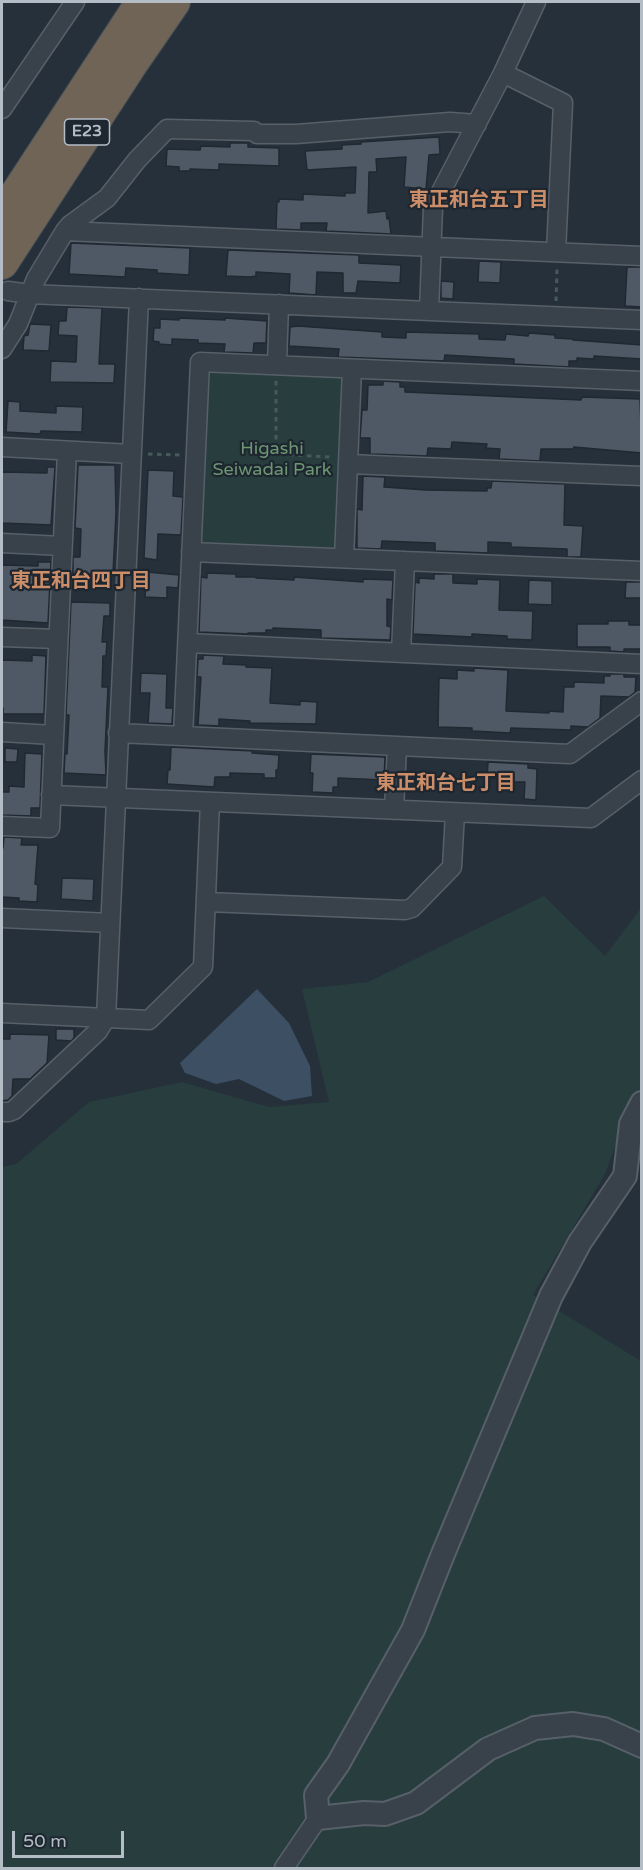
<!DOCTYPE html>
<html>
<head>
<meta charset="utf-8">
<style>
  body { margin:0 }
  #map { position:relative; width:643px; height:1870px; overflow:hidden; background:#25303b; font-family:"Varela Round",sans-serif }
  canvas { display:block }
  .frame { position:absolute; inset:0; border:3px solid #b4bdc6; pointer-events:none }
  .scale { position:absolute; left:12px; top:1831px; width:112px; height:27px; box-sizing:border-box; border:3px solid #b4bdc6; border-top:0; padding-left:8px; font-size:18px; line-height:21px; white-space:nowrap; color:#b4bdc6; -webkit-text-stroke:4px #1e2730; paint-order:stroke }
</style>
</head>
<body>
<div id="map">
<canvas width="643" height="1870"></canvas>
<div class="frame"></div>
<div class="scale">50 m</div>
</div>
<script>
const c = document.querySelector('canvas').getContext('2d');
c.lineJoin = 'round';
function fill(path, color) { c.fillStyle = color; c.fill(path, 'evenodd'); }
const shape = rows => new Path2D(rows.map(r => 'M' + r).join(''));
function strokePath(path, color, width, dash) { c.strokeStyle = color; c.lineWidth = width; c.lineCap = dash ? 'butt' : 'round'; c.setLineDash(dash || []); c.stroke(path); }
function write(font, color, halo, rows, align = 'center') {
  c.font = font + ' "Varela Round","Noto Sans JP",sans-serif'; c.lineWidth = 4.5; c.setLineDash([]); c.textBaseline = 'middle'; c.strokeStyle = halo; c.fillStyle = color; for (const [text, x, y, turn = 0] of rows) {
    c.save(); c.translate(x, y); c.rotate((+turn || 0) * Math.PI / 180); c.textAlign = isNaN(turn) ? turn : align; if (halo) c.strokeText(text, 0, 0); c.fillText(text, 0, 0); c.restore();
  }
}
fill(shape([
  [210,368,341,374,346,378,339,548,334,551,202,546,198,541,205,373],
  [544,896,605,956,641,908,641,1091,631,1102,605,1174,533,1295,641,1361,641,1868,2,1868,2,1167,16,1164,89,1102,182,1082,269,1107,329,1102,302,989,368,982]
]), '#283d3d');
fill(shape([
  [257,989,289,1023,310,1066,312,1096,284,1101,239,1079,216,1084,185,1073,180,1063]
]), '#3c4f63');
const building = shape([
  [439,137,440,154,429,155,426,189,404,187,406,157,376,159,377,172,369,172,368,213,386,211,387,219,389,218,391,234,326,231,327,223,301,223,301,230,276,229,277,202,279,202,279,199,303,200,303,194,345,196,345,193,355,193,356,167,307,170,305,151,342,149,342,145,361,144,361,142,439,137],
  [230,143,248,143,248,147,279,148,279,166,219,164,219,170,190,169,190,171,179,171,179,167,166,166,167,149,200,150,201,146,230,147,230,143],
  [71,243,190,248,189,275,157,273,157,270,126,268,125,277,69,274,71,243],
  [228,250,359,255,359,263,401,265,400,283,358,281,356,293,343,293,343,273,317,272,316,295,289,293,290,274,256,272,256,276,250,277,226,276,228,250],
  [479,261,501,262,500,283,478,282,479,261],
  [627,267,642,267,641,307,625,306,627,267],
  [441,281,454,282,453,299,441,298,441,281],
  [67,307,102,308,99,364,115,364,114,383,50,382,51,361,76,362,77,336,58,335,59,321,66,321,67,307],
  [179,318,225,320,225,318,267,321,266,343,254,343,253,353,224,352,225,344,198,343,198,340,172,339,172,345,159,344,159,342,153,341,154,328,160,328,160,319,179,320,179,318],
  [30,324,51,325,49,351,23,350,24,336,28,335,30,324],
  [298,326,382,332,382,337,406,338,406,332,479,334,479,339,505,340,506,334,528,336,529,333,555,335,555,338,573,339,573,340,642,345,642,359,594,356,594,359,577,358,577,361,569,361,569,367,514,364,514,359,445,355,444,361,338,357,339,349,289,346,290,327,298,326],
  [383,381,400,382,400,387,405,387,405,392,581,400,582,397,640,399,642,453,574,447,573,449,541,449,540,461,499,459,500,449,486,448,487,444,452,442,451,449,428,448,427,456,370,454,370,438,360,438,362,410,367,410,368,385,383,385,383,381],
  [8,401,20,402,20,411,56,413,56,406,83,407,82,432,41,431,40,434,6,432,8,401],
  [78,465,115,465,116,512,113,574,73,574,73,557,80,557,81,529,75,528,78,465],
  [47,467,55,467,51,525,2,523,2,472,47,473,47,467],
  [148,470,174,471,173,496,183,497,181,535,158,534,157,560,144,558,148,470],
  [363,476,385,477,384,487,426,490,487,491,487,488,491,488,492,481,565,484,564,525,583,526,581,557,567,557,567,549,511,547,511,543,488,542,488,553,435,551,435,543,382,541,381,549,357,548,357,509,362,510,363,476],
  [38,562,51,562,48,623,2,620,2,565,38,566,38,562],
  [147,572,179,575,178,588,167,587,167,598,145,597,147,572],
  [207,573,236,574,236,577,256,577,256,578,294,580,294,577,363,582,363,579,393,580,392,600,387,599,387,626,391,627,390,640,321,638,321,630,273,628,273,630,266,630,266,633,248,633,248,634,199,632,201,577,207,578,207,573],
  [434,574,453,574,453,583,477,584,477,579,500,580,499,610,533,611,532,640,507,639,507,636,472,634,472,637,413,634,415,582,419,583,419,578,434,579,434,574],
  [529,580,552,581,552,605,528,604,529,580],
  [626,582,642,582,642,598,625,598,626,582],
  [71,602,110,603,110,616,104,616,102,642,107,642,106,656,103,656,102,687,108,687,105,751,106,775,64,773,65,754,67,754,69,715,66,715,71,602],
  [608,621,629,621,629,625,642,625,642,649,624,649,624,652,610,651,610,647,577,647,577,624,608,624,608,621],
  [32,655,46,656,44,714,3,714,3,708,2,708,2,660,32,661,32,655],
  [203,655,224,656,223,664,246,665,246,667,272,668,270,703,300,705,300,701,317,702,316,724,250,723,250,721,219,719,219,726,198,725,201,677,197,677,198,659,203,659,203,655],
  [474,668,508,670,506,711,549,713,549,711,563,712,564,687,574,687,574,682,604,683,604,676,610,676,610,674,624,674,624,677,636,677,635,692,629,697,601,696,600,718,588,727,571,726,571,730,511,728,510,733,472,731,472,728,438,727,439,678,457,679,457,670,474,671,474,668],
  [141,673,167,674,166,708,173,708,172,724,148,723,150,693,140,693,141,673],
  [171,747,253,751,252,753,279,755,278,770,276,770,276,778,264,778,264,774,230,773,230,777,215,777,214,787,167,784,168,770,170,770,171,747],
  [5,748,18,749,17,762,5,762,5,748],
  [25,753,42,754,40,808,31,808,31,816,2,815,2,792,9,792,9,786,24,787,25,753],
  [311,754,385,757,384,780,338,778,338,787,333,787,333,793,312,792,313,773,310,773,311,754],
  [488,762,528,764,528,768,537,769,536,800,524,799,525,782,514,782,514,779,487,778,488,762],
  [4,837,22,838,21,845,38,845,35,884,38,885,37,902,19,901,19,898,2,897,2,848,3,848,4,837],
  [62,878,94,879,93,901,61,899,62,878],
  [56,1029,74,1029,74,1038,71,1041,56,1040,56,1029],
  [10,1034,49,1035,47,1063,30,1079,13,1079,12,1096,8,1100,2,1101,2,1039,10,1039,10,1034]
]);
fill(building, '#4e5965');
strokePath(building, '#202932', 1.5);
const minor = shape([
  [503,73,563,103,556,252],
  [2,109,75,2],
  [65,231,642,256],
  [8,291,29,294,642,320],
  [429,311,433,207,503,73,536,2],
  [2,349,18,324,36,279,65,231,70,225,107,198,137,160,167,129,254,131,257,134,296,134,450,122,477,124],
  [277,364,279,304],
  [2,447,131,454],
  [348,464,642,476],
  [2,543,62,546],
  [191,552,642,571],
  [344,558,352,369],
  [2,637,58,639],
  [188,643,642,664],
  [401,653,405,561],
  [2,732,53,735],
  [118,733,570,754,642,701],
  [183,736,200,362,642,381],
  [51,795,591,818,642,780],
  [394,810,397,746],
  [2,826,50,828,67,451],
  [207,902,405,910,412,908,452,867,455,813],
  [2,918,110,923],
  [2,1013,149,1020,203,967,210,802],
  [2,1112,9,1112,14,1110,98,1031,106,1018,139,298],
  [284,1868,318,1818]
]);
const tertiary = shape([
  [642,1103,631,1124,625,1176,580,1242,551,1296,443,1554,413,1630,338,1764,316,1795,318,1818,364,1813,385,1814,416,1803,488,1749,535,1728,573,1724,604,1729,642,1746]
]);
const motorway = shape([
  [2,216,142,2],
  [2,263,132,63,174,2]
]);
strokePath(minor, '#576069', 21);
strokePath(tertiary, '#576069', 26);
strokePath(motorway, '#444d56', 34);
strokePath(shape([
  [556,301,557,269],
  [276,381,276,454],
  [253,453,331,457],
  [148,454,180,455]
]), '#475a5b', 3, [4.5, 4.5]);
strokePath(minor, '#39424b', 18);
strokePath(tertiary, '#39424b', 22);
strokePath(motorway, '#706456', 32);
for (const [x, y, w] of [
  [87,132,45]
]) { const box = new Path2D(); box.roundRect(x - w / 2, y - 13, w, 26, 4.5); c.fillStyle = '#1e2730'; c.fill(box); strokePath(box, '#b4bdc6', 1.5); }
write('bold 16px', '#b4bdc6', null, [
  ["E23",87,132]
]);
write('18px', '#6d9673', '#1e2730', [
  ["Higashi",272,449],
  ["Seiwadai Park",272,470]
]);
write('bold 20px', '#cc8d69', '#1e2730', [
  ["東正和台五丁目",479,201],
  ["東正和台四丁目",81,582],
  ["東正和台七丁目",446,784]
]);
</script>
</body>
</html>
